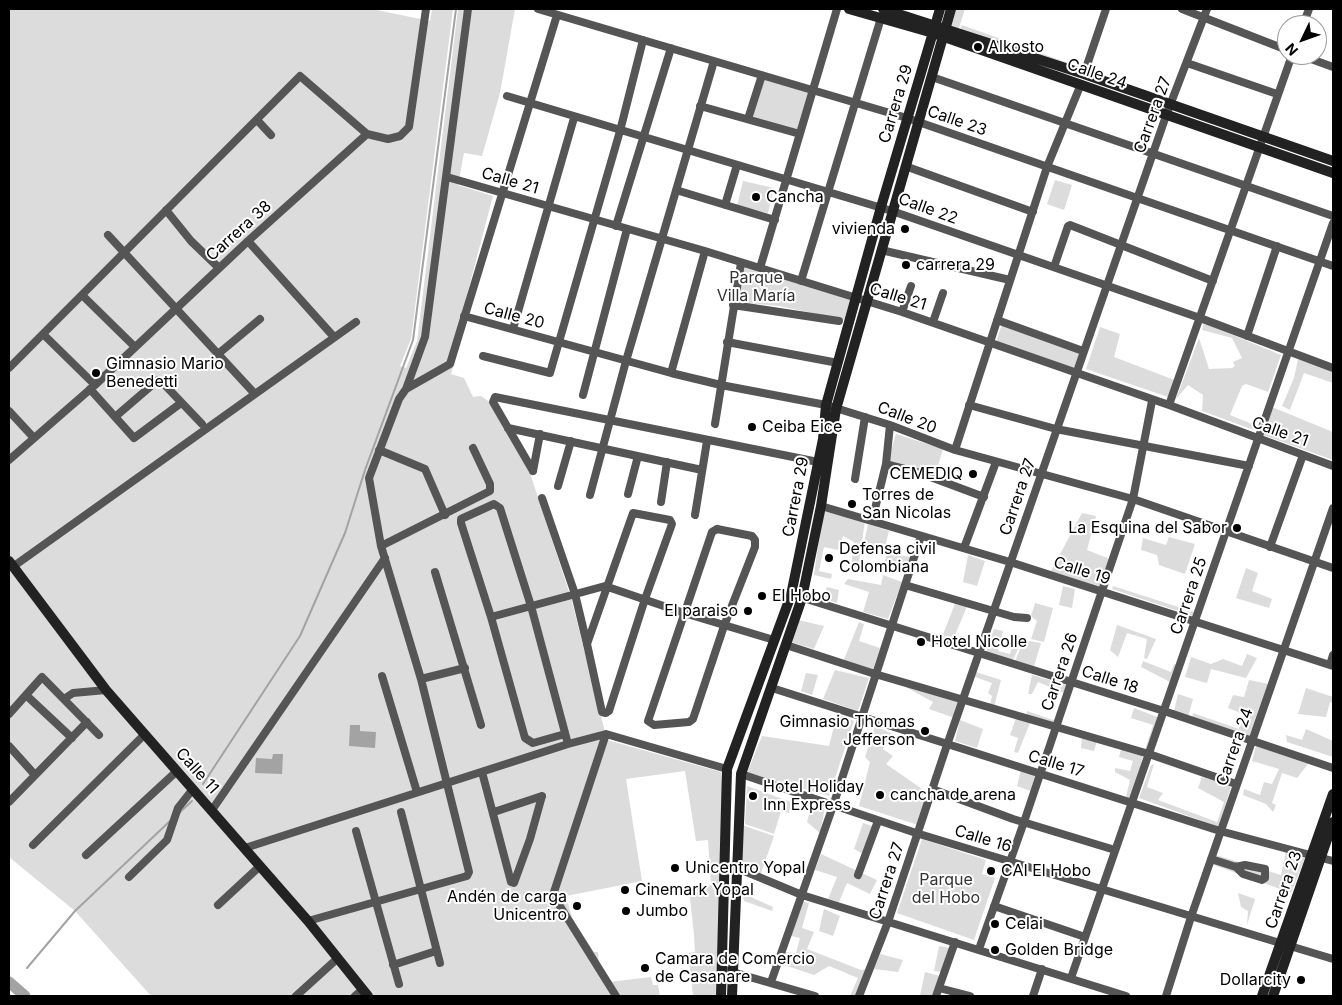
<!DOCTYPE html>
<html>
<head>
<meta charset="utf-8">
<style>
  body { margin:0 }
  #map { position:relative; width:1342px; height:1005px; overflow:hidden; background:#fff; font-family:Inter,sans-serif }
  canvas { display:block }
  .frame { position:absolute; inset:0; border:10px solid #000; pointer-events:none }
  .north { position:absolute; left:1277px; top:15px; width:50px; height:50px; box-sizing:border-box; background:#fff; border:1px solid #999; border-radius:50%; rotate:228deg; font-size:14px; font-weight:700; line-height:20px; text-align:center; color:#000 }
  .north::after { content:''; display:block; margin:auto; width:18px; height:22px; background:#000; clip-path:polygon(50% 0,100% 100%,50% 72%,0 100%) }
</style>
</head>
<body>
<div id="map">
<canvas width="1342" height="1005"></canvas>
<div class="frame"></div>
<div class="north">N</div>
</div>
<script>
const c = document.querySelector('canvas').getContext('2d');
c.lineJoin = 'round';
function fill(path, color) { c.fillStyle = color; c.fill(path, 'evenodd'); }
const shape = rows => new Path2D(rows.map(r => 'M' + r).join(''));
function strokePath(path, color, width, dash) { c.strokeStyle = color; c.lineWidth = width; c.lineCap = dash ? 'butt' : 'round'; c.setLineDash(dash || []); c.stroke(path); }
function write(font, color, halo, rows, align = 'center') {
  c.font = font + ' Inter,sans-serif'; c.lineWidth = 4; c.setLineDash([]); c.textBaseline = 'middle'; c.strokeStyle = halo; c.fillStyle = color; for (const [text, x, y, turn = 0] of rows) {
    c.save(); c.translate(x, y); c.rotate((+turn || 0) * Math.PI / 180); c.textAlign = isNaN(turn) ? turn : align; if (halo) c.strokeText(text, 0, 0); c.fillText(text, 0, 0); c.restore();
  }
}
fill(shape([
  [9,9,372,9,430,21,432,9,453,9,411,339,400,366,406,368,417,341,458,9,515,9,500,93,482,156,464,153,458,185,493,196,456,336,461,339,451,374,464,378,473,397,481,396,491,403,530,473,571,598,607,740,721,772,724,817,720,995,693,995,688,953,695,952,694,935,689,889,711,885,708,840,696,841,685,771,626,779,642,881,566,896,572,918,594,952,598,952,599,965,609,982,651,977,653,985,658,985,660,996,151,996,75,911,9,857],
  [954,9,965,9,958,31,948,27],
  [962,25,1082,68,960,31],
  [764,79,809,90,799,131,752,117],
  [1055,180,1072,185,1064,210,1047,204],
  [743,181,774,188,768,213,737,206],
  [743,266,850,300,851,303,846,320,779,306,737,302],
  [1204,323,1281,355,1268,392,1246,384,1242,386,1230,415,1257,426,1254,430,1202,411,1203,395,1188,385,1176,399,1199,338,1209,369,1232,368,1235,366,1233,362,1242,358,1232,338,1202,330],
  [1002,324,1082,352,1075,368,995,345],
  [1100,327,1120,334,1114,357,1177,381,1171,398,1086,369],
  [1298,359,1333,371,1333,383,1304,373,1290,410,1282,406,1294,378],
  [1272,407,1333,432,1333,460,1263,435],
  [896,434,943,449,935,476,888,461],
  [823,511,865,521,858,568,851,566,854,542,843,536,838,550,824,547,819,571,832,574,831,579,814,575],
  [1082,513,1096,516,1087,550,1110,559,1101,588,1051,571],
  [868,524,889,531,884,551,863,547],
  [1169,537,1195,544,1185,574,1159,565,1157,555,1141,550,1143,538,1166,545],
  [887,553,911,557,906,569,884,564],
  [968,555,985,561,977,586,963,582],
  [1246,568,1258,573,1252,591,1272,599,1269,608,1236,598],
  [883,575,902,582,888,619,863,612,869,592,844,584,848,579,881,585],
  [1063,586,1075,589,1072,608,1059,605],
  [1113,586,1197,613,1196,617,1112,589],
  [827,587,839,590,837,603,822,598],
  [956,601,968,604,953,640,942,637],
  [1035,603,1053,608,1044,642,1031,639,1037,621,1031,616],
  [798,620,824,626,814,649,790,642],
  [859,622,864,624,859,641,880,648,872,672,843,662],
  [1117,625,1156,639,1147,659,1144,658,1147,639,1127,633,1118,657,1110,650],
  [994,629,1003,631,998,651,1010,654,1016,635,1023,638,1013,660,986,652],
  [1024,640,1041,643,1034,666,1015,661],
  [1247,654,1257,658,1246,678,1211,669,1207,683,1185,677,1191,657,1211,664,1223,659,1242,666],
  [1143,661,1171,672,1174,664,1176,665,1170,682,1141,667],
  [835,670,869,678,858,711,823,699],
  [976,672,1001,680,994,707,990,705,992,696,988,693,992,683,975,677],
  [806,673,818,675,812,695,801,691],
  [1032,675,1070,686,1058,726,1026,717,1027,711,1056,721,1064,693,1038,682,1032,694,1028,694],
  [1249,680,1269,684,1250,737,1192,719,1193,713,1239,729,1243,714,1228,708,1233,695,1244,697],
  [900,684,960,702,955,718,929,709,933,702],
  [1306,688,1333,697,1333,703,1330,702,1326,717,1298,714],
  [1178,694,1193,699,1188,717,1174,711],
  [1134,708,1160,718,1148,752,1145,750,1153,725,1131,718],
  [837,714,854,721,829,796,747,773,762,736,829,746],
  [1016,718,1030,723,1018,753,1014,752,1018,738,1010,735],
  [960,720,983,729,977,748,955,741],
  [875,726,893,734,883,749,893,756,886,764,928,793,918,825,859,806,870,762,865,757],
  [1306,729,1333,741,1333,757,1287,742,1286,735,1302,740],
  [1082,737,1097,741,1094,751,1081,748],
  [1256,746,1308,764,1297,778,1282,773,1272,803,1276,805,1273,812,1266,804,1243,795,1244,789,1260,795,1264,782,1272,784,1279,769,1252,761],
  [1121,749,1143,755,1132,800,1126,797,1130,780,1115,772,1115,768,1130,771,1133,761,1119,757],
  [1154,764,1147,787,1163,793,1158,800,1217,822,1224,802,1198,788,1202,777,1231,786,1219,827,1139,798,1151,765],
  [1021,770,1038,777,1033,792,1017,786],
  [747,786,791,802,789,813,781,811,774,834,745,824],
  [811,806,825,807,820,833,807,822],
  [863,823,875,827,865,855,854,849],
  [742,825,774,836,760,876,740,868],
  [922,839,986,860,982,874,995,878,974,940,897,913],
  [1286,851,1305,858,1291,893,1211,864,1216,855,1281,875],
  [821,854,877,880,870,894,847,883,839,902,828,899,837,877,815,870],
  [742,893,773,907,772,911,744,901],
  [1238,893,1255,899,1247,925,1248,911,1241,907],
  [801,901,809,903,802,928,814,932,807,949,861,970,868,969,856,996,850,996,858,978,829,966,814,975,781,964,785,952,796,953,800,938,791,936],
  [824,909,840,916,833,936,819,931],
  [939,946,950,948,942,972,934,971],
  [880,954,903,960,898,972,874,969],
  [925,972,940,976,932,996,920,996]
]), '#dcdcdc');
fill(shape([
  [350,725,360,725,360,731,376,732,375,748,349,746],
  [273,754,283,754,282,774,255,773,256,758,272,759]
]), '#a3a3a3');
strokePath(shape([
  [203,784,300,636,345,533,365,470,413,340,456,9],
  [179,813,192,801],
  [27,968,75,911,170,821]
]), '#a3a3a3', 2);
strokePath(shape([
  [9,982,25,996]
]), '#a3a3a3', 11);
strokePath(shape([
  [538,9,907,118,1333,266],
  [1182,9,1287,50],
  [1303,25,1309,9],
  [1300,55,1333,67],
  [1187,63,1277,94],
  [1084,74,1106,9],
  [932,77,1333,216],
  [507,96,892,211,1200,318,1333,368],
  [700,106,800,134],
  [748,119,762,75],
  [257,120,271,135],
  [905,166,1033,212],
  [447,177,705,251,902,312,1169,405,1333,466],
  [676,190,775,220],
  [725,205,737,165],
  [166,210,191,241,219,268],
  [616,226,671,48],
  [108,235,255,394],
  [248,241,334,337],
  [881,250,1010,280],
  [1054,267,1068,226,1070,225,1213,281],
  [760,268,837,9],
  [801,281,881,18],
  [82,295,135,347],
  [733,305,839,321],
  [902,312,911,286],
  [464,316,671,373,721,385,826,405,890,425,955,450,1133,499,1333,568],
  [997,320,1083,351],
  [933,322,943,293],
  [513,329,574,118],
  [43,334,95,385],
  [1247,336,1277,246],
  [727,342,838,363],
  [218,354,260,319],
  [483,356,550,373,620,131,643,40],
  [9,368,300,76,367,134],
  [671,373,705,251],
  [90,389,134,438,181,403],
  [406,389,425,337,468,9],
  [583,395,627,229],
  [969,405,1056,429,1249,466],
  [1169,405,1292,55],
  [9,411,34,438],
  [115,417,158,380,161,381,202,424],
  [715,424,741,263],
  [508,428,702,470],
  [379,450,425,469,445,515],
  [955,450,1047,167,1081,84],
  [9,460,95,385,248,241,367,134,388,139,400,136,409,127,426,9],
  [886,464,917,472,984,497],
  [533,471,493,402,495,397,818,462],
  [533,471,540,434],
  [855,479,865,417],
  [558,486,571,441],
  [628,494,638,456],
  [590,495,626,361,714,61],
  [542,498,575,594,587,644,602,712,606,713,609,711,645,599,672,524,670,520,633,513,587,644],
  [661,502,667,462],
  [821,506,1010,562,1333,666],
  [695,515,707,441],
  [872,521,886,464,890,425],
  [717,529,752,536,755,540,755,547,724,626,693,719,689,722,654,725,648,721,712,532,717,529],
  [381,546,490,491,490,484,473,448],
  [1270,547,1303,455],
  [964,548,996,462],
  [14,566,356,322],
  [435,572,481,725],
  [905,585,1014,617,1027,618],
  [797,596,1164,711,1333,768],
  [491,617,605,586,684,613,774,640],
  [786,645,875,674,1149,754,1236,784],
  [1330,665,1333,655],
  [382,676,417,792],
  [421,679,465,668],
  [772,688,1220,831,1333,861],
  [26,695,72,738],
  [64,699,73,693,106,690],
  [9,714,42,677,99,735],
  [565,734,533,743,525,738,491,617,461,523,461,519,494,504,500,508,531,606,568,744],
  [606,734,553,895,616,996],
  [9,746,35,775],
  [482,772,511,882,514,883,530,839,542,796],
  [741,774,916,833,1333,959],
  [932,789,1013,819,1115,850],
  [9,802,87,722],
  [212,810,385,558],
  [401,812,440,963],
  [494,812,542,796],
  [356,831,399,984],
  [33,845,144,735],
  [245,848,568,744,606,734,727,769],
  [86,855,177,771],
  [1211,859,1236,867,1245,865,1265,869,1265,878,1262,880,1243,874,1236,867],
  [737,868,802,895,1126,996],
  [858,875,878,821],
  [129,877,167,840,178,808,193,789],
  [218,905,260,866],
  [994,906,1085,937],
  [308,921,467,876,469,872,421,679,381,546,369,478,399,399,406,389,450,364,557,15],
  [979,949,1024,822,1133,499,1152,401],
  [393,965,436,951],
  [722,969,815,996],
  [1071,978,1333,223],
  [771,982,833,806,921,536],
  [939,988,970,996],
  [296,996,338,958],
  [355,996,363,989],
  [859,996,888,922,947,745,1167,113,1207,9],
  [936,996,955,942],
  [1033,996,1042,969],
  [1166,996,1191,917,1333,508]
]), '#555', 8);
strokePath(shape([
  [849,9,933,33,1333,173],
  [883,9,1084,74,1333,161],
  [9,561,106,690,308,921,368,996],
  [721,996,727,769,791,595,823,439,826,405,881,207,940,9],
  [732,996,741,774,802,598,821,506,836,409,951,9],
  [1262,996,1333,794],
  [1273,996,1333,822]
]), '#222', 10);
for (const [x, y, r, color] of [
  [978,47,5,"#000"],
  [756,197,5,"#000"],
  [905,229,5,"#000"],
  [906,265,5,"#000"],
  [96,373,5,"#000"],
  [752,427,5,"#000"],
  [973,474,5,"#000"],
  [852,504,5,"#000"],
  [1237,528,5,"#000"],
  [829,558,5,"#000"],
  [762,596,5,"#000"],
  [748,611,5,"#000"],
  [921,642,5,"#000"],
  [925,731,5,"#000"],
  [880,795,5,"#000"],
  [753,796,5,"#000"],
  [675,868,5,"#000"],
  [991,871,5,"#000"],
  [625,890,5,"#000"],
  [577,906,5,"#000"],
  [626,911,5,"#000"],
  [995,924,5,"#000"],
  [995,950,5,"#000"],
  [645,968,5,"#000"],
  [1301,980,5,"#000"]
]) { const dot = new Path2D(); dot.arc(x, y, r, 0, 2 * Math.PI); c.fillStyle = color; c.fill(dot); strokePath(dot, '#fff', 2); }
write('16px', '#000', '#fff', [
  ["Alkosto",988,47],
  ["Cancha",766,197],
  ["vivienda",895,229,"right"],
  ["carrera 29",916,265],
  ["Gimnasio Mario",106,364],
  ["Benedetti",106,382],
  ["Ceiba Eice",762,427],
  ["CEMEDIQ",963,474,"right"],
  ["Torres de",862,495],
  ["San Nicolas",862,513],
  ["La Esquina del Sabor",1227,528,"right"],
  ["Defensa civil",839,549],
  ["Colombiana",839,567],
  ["El Hobo",772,596],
  ["El paraiso",738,611,"right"],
  ["Hotel Nicolle",931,642],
  ["Gimnasio Thomas",915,722,"right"],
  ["Jefferson",915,740,"right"],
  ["Hotel Holiday",763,787],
  ["Inn Express",763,805],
  ["cancha de arena",890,795],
  ["Unicentro Yopal",685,868],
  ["CAI El Hobo",1001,871],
  ["Cinemark Yopal",635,890],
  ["Andén de carga",567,897,"right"],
  ["Unicentro",567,915,"right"],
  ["Jumbo",636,911],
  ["Celai",1005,924],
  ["Golden Bridge",1005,950],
  ["Camara de Comercio",655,959],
  ["de Casanare",655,977],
  ["Dollarcity",1291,980,"right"]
], 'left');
write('16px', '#000', '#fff', [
  ["Calle 24",1097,74,19],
  ["Carrera 29",896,104,-73],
  ["Carrera 27",1153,115,-70],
  ["Calle 23",957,121,19],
  ["Calle 21",510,181,16],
  ["Calle 22",928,209,20],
  ["Carrera 38",239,231,-42],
  ["Calle 21",898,297,17],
  ["Calle 20",514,316,15],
  ["Calle 20",907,418,21],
  ["Calle 21",1280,432,20],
  ["Carrera 29",796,497,-79],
  ["Carrera 27",1018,497,-71],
  ["Calle 19",1082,571,18],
  ["Carrera 25",1189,596,-71],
  ["Carrera 26",1060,672,-71],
  ["Calle 18",1110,680,18],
  ["Carrera 24",1235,747,-71],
  ["Calle 17",1056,764,17],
  ["Calle 11",197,771,48],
  ["Calle 16",983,839,17],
  ["Carrera 27",887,881,-72],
  ["Carrera 23",1284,890,-71]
]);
write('16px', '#333', '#fff', [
  ["Parque",756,278],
  ["Villa María",756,296],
  ["Parque",946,880],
  ["del Hobo",946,898]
]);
</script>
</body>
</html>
